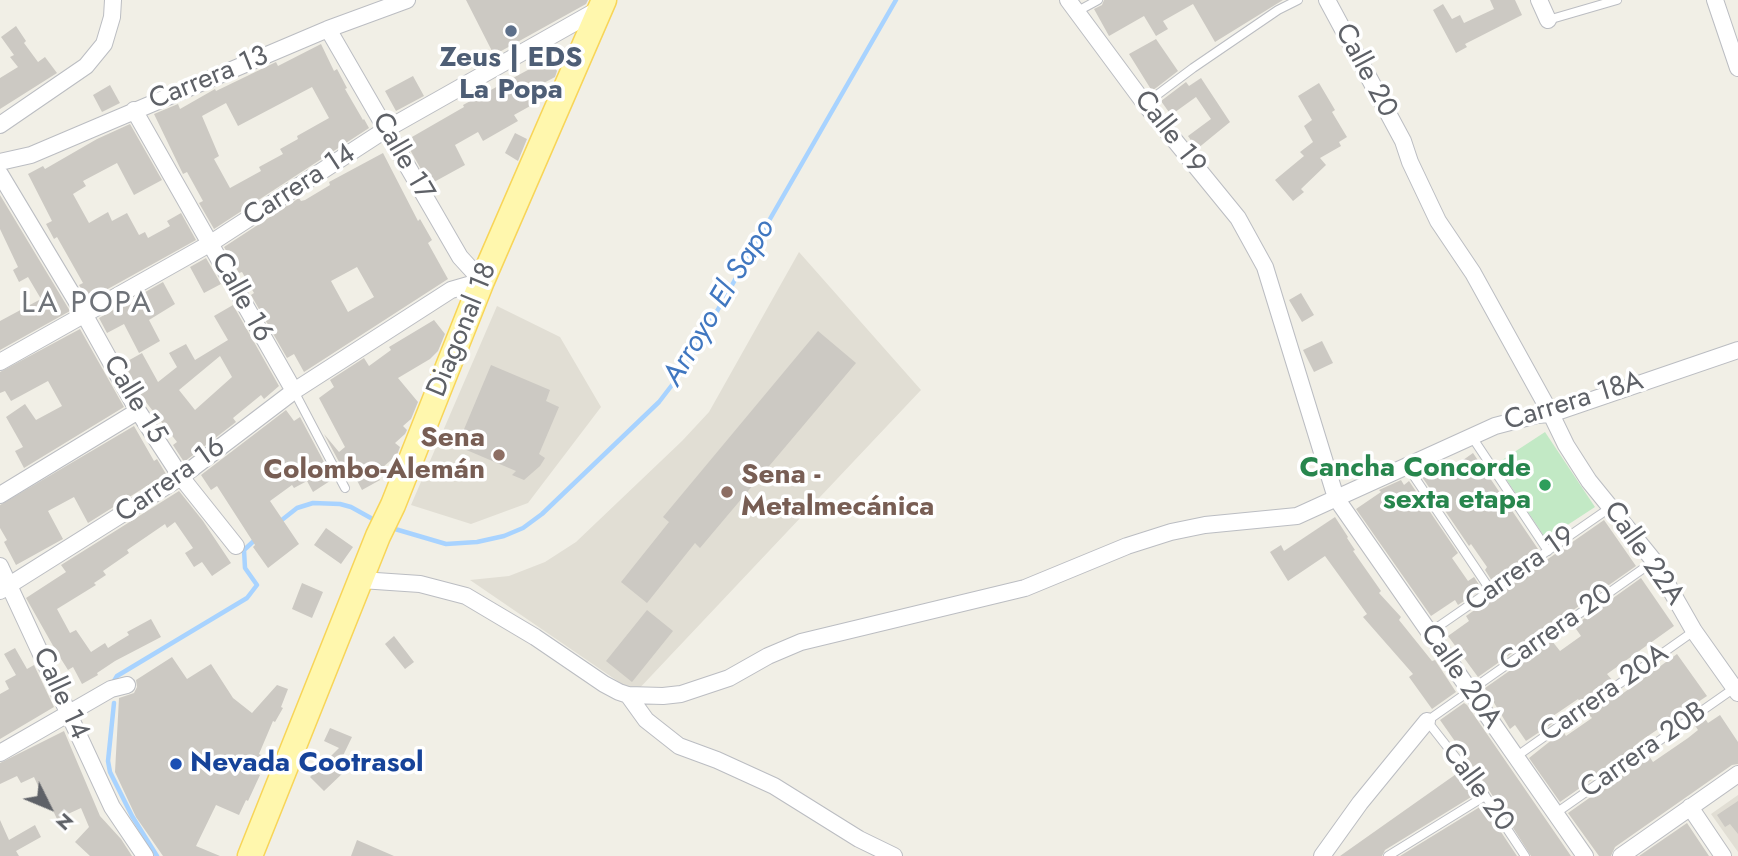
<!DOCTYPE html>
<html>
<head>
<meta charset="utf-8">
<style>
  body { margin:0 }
  #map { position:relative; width:1738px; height:856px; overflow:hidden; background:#f1efe6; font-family:Jost,sans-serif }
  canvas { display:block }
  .north { position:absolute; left:14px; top:772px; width:70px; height:70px; -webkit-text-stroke:5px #fff; paint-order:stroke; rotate:133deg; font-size:19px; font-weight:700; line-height:28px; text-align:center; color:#5e6167 }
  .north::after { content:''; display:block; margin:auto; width:24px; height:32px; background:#5e6167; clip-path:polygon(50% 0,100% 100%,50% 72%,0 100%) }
</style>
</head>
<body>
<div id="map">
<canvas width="1738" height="856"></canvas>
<div class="north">N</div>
</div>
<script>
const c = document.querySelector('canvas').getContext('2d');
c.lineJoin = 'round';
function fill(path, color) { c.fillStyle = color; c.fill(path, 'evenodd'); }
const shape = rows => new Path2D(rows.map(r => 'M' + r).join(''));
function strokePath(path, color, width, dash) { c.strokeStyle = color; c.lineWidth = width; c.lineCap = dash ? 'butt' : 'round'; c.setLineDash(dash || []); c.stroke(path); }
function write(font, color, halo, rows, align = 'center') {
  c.font = font + ' Jost,sans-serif'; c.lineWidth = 7; c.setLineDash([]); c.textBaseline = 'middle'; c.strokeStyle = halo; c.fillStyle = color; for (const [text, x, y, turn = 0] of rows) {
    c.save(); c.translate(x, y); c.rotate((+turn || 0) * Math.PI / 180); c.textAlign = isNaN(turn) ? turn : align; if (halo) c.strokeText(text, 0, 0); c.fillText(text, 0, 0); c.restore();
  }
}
fill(shape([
  [799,252,921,390,635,693,470,580,509,576,545,562,576,542,682,441,709,412],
  [497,306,560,337,601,407,528,503,471,524,411,505],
  [1738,795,1738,852,1711,814]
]), '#e1ded4');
fill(shape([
  [1545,432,1595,507,1546,539,1496,464]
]), '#c2e9c5');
strokePath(shape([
  [278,523,297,508,313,503,340,504,351,507,378,522],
  [395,529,446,544,477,542,504,536,523,528,542,514,659,402,682,372,896,0],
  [114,681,117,676,247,598,257,585,245,568,244,550,257,538],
  [114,703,108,761,110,772,132,816,157,856]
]), '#a8d3ff', 4.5);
fill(shape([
  [466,0,588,0,586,4,494,55],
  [1104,0,1283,0,1215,42,1193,4,1163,21,1168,29,1156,36,1144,16,1109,36,1094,9,1102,5],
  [1490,0,1515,0,1522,15,1465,44,1467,47,1456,53,1433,10,1443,4,1452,19,1460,15,1464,23,1494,9],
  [16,26,26,41,24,43,38,62,45,57,57,73,0,109,0,78,18,67,10,57,14,55,1,37],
  [1156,39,1178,71,1152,91,1129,54],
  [321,44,334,71,337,69,347,88,345,89,363,120,364,119,369,128,214,229,199,203,203,201,187,172,183,174,154,114,178,104,180,109,215,89,216,91,276,62,278,66],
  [312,87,329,118,297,136,298,139,280,149,283,154,259,167,261,171,230,188,214,159,219,156,202,116,226,103,238,126],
  [550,58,557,71,555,77,525,93,532,105,514,115,518,121,483,141,478,132,455,145,465,165,434,182,429,176,426,178,405,141,464,107,463,105],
  [413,76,424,96,396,111,385,91],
  [1201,78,1230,122,1197,149,1188,136,1211,119,1196,97,1171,115,1161,101,1186,82,1189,86],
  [1319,83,1335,110,1332,112,1347,137,1339,142,1341,146,1320,158,1326,165,1301,189,1304,192,1293,201,1275,180,1304,156,1300,152,1313,142,1304,126,1312,120,1298,96],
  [110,85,120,103,102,112,93,95],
  [130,124,162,180,134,195,117,163,83,181,86,186,73,194,89,223,108,212,112,221,127,213,139,235,145,232,148,238,170,226,167,221,181,213,196,240,88,300,79,285,83,283,57,237,54,239,46,224,52,221,28,174,43,166,45,169,97,139],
  [515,133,527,139,518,161,505,153],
  [383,153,418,221,420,219,432,240,428,243,448,279,304,372,294,354,287,358,251,295,254,293,242,272,239,273,224,247,299,198,301,201,305,200,330,185,329,182],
  [357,267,374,297,348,312,331,281],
  [0,195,70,311,0,350,0,321,41,299,28,277,19,282,13,270,18,267,0,229],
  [206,258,221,284,204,293,190,267],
  [163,282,175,304,149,320,160,341,139,353,124,324,107,333,99,318],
  [1301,293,1314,315,1302,322,1289,300],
  [233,305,279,386,264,399,261,395,233,418,236,422,184,462,173,445,177,442,142,397,124,363,142,353,158,382,177,367,169,353,186,344,195,360,228,340,214,316],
  [220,356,232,377,195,410,179,390],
  [434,320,445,334,438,351,430,359,398,378,418,402,411,419,403,426,407,430,405,434,395,443,400,447,397,455,376,473,380,480,362,490,350,467,344,471,324,434,339,452,345,447,319,398,334,387,330,380,364,358,369,366,391,350,389,347],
  [80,329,124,407,24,468,15,451,23,447,6,417,25,404,36,420,62,406,48,381,11,401,5,391,0,393,0,372],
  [818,331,856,363,700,548,695,543,647,603,621,582,669,522,663,517],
  [1322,341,1333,363,1314,372,1303,350],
  [491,365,550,390,546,401,559,407,539,454,545,458,540,466,524,480,512,475,516,471,457,446],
  [286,410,294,421,300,417,333,479,313,492,307,481,294,488,292,485,270,501,299,544,268,568,253,547,255,545,217,486,211,490,201,475],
  [134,426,154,461,157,459,166,474,88,523,74,497,48,511,63,539,16,565,4,542,7,540,0,528,0,505],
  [1473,453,1538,549,1492,581,1485,570,1487,567,1471,544,1469,546,1420,474,1443,461,1449,470],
  [1401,480,1404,485,1409,481,1458,553,1452,558,1468,581,1474,577,1482,589,1458,605,1455,600,1431,616,1356,509,1381,492,1379,490],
  [179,491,203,521,231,563,212,576,202,562,194,567,185,553,193,548,175,522,167,528,165,524,127,550,129,553,103,571,106,575,94,583,96,585,57,609,70,633,76,630,91,652,105,643,108,648,119,641,129,635,127,632,151,619,161,637,115,661,97,673,98,675,82,684,73,667,68,670,56,651,26,598,66,572,61,565],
  [1335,517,1348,537,1347,538,1355,550,1353,551,1381,591,1379,593,1401,617,1399,620,1432,661,1435,660,1456,692,1432,709,1409,677,1413,674,1363,617,1367,614,1325,556,1288,581,1270,552,1281,545,1284,551],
  [1604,520,1636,566,1478,677,1448,636,1469,621,1466,616],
  [326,528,353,547,341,564,314,545],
  [1641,578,1674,626,1607,674,1613,681,1581,703,1578,699,1553,716,1556,721,1526,741,1515,725,1510,729,1485,688,1552,641,1560,651,1581,636,1574,626],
  [302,583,323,592,312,618,292,609],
  [647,610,673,631,632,682,606,661],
  [394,636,414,662,405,669,385,644],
  [15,648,27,669,34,665,54,707,0,739,0,694,9,689,5,681,16,675,4,654],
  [1677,654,1707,696,1695,704,1697,706,1686,714,1685,711,1639,742,1641,745,1560,802,1529,758,1563,731,1566,736,1592,718,1588,714,1620,691,1622,694],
  [172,657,187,679,211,664,233,698,252,713,277,685,288,689,281,707,283,708,275,722,273,721,259,754,263,756,255,773,260,775,248,801,246,800,239,815,216,805,196,846,220,856,163,856,136,817,115,772,119,698,134,693,137,687,136,680],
  [1464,703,1467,705,1571,856,1531,856,1487,787,1440,720],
  [1720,715,1738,742,1738,764,1732,765,1615,847,1611,856,1599,856,1568,813,1649,756,1653,762,1688,738,1698,730,1694,724,1704,717,1708,723],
  [330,728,352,737,338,766,344,772,324,791,310,777,339,748,324,741],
  [64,731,100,816,121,839,132,856,90,856,75,842,89,827,81,808,57,819,48,800,45,801,34,777,21,783,17,776,0,784,0,763],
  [1459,772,1476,794,1385,850,1382,856,1340,856],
  [1738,801,1738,834,1730,824,1725,827,1717,815],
  [1483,805,1517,856,1400,856],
  [0,820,9,840,35,825,41,837,16,851,19,856,0,856],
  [1687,823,1709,856,1639,856],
  [357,840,394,856,351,856]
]), '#ccc9c3');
const lane = shape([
  [1076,12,1098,0],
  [1548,20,1617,0],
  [1145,104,1193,68,1278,10,1298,0],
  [294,391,345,488],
  [1472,437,1548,551],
  [1407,466,1491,591],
  [1429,633,1611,507],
  [1517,756,1694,631],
  [1556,813,1733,689],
  [1388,856,1485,796],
  [1525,856,1482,791,1427,721,1654,561]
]);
const street = shape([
  [1068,0,1145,104,1238,218,1265,267,1336,498,1585,856],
  [1327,0,1403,141,1410,162,1438,221,1473,273,1551,414,1566,445,1589,481,1654,561,1694,631,1738,693],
  [1539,0,1548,20],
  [1715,0,1738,68],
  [134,110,294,391],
  [0,125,86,66,104,44,112,17,113,0],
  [0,162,31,155,328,29,407,0],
  [0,174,84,314,138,411,181,477,236,546],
  [0,362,211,243,385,130,599,9],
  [0,495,138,411],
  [0,566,112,807,145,856],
  [361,580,420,584,466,596,535,637,604,684,619,692,628,695,663,696,681,694,729,678,768,656,801,642,1025,588,1127,546,1171,532,1205,525,1297,516,1495,426,1537,415,1551,414,1738,350],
  [0,591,181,477,294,391,451,290,482,281,460,257,328,29],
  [628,695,646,720,679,746,717,760,774,786,859,839,894,856],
  [0,753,111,689,127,685],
  [1690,807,1723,856],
  [1322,856,1360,803,1427,721],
  [1621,856,1738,774]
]);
const primary = shape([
  [250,856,378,536,393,505,482,281,604,0]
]);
strokePath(lane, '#bbbdc2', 10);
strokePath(street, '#bbbdc2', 18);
strokePath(primary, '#f8d558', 27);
strokePath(lane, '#fff', 8);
strokePath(street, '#fff', 16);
strokePath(primary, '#fff7ad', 24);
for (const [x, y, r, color] of [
  [511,31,7,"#5c6f8a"],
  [499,455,7,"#8d6e63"],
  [1545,485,7,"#2e9e5b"],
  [727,492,7,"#8d6e63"],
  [176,764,7,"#1a4fb4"]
]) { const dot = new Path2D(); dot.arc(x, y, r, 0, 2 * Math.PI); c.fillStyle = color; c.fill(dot); strokePath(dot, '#fff', 2.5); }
write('bold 28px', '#4e5e75', '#fff', [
  ["Zeus | EDS",511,59],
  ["La Popa",511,91]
]);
write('28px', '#5e6167', '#fff', [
  ["Calle 20",1365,71,62],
  ["Carrera 13",209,79,-22],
  ["Calle 19",1169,133,52],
  ["Calle 17",402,157,60],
  ["Carrera 14",300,186,-33],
  ["Calle 16",241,298,61],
  ["Diagonal 18",463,330,-68],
  ["Calle 15",134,400,59],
  ["Carrera 18A",1574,402,-17],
  ["Carrera 16",171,481,-35],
  ["Calle 22A",1643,554,55],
  ["Carrera 19",1521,570,-35],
  ["Carrera 20",1557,629,-35],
  ["Calle 20A",1460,677,55],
  ["Calle 14",60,694,65],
  ["Carrera 20A",1605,694,-35],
  ["Carrera 20B",1644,751,-35],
  ["Calle 20",1477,788,54]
]);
write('bold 28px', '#785e54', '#fff', [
  ["Sena",485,439],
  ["Colombo-Alemán",485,471],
  ["Sena -",741,476,"left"],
  ["Metalmecánica",741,508,"left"]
], 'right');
write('bold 28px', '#27864d', '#fff', [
  ["Cancha Concorde",1531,469],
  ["sexta etapa",1531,501]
], 'right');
write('bold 28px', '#164399', '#fff', [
  ["Nevada Cootrasol",190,764]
], 'left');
write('italic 30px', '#4077c0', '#fff', [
  ["Arroyo El Sapo",720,303,-59]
]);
c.letterSpacing = '2px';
write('30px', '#6f7379', '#fff', [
  ["LA POPA",87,305]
]);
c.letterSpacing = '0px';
</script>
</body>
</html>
